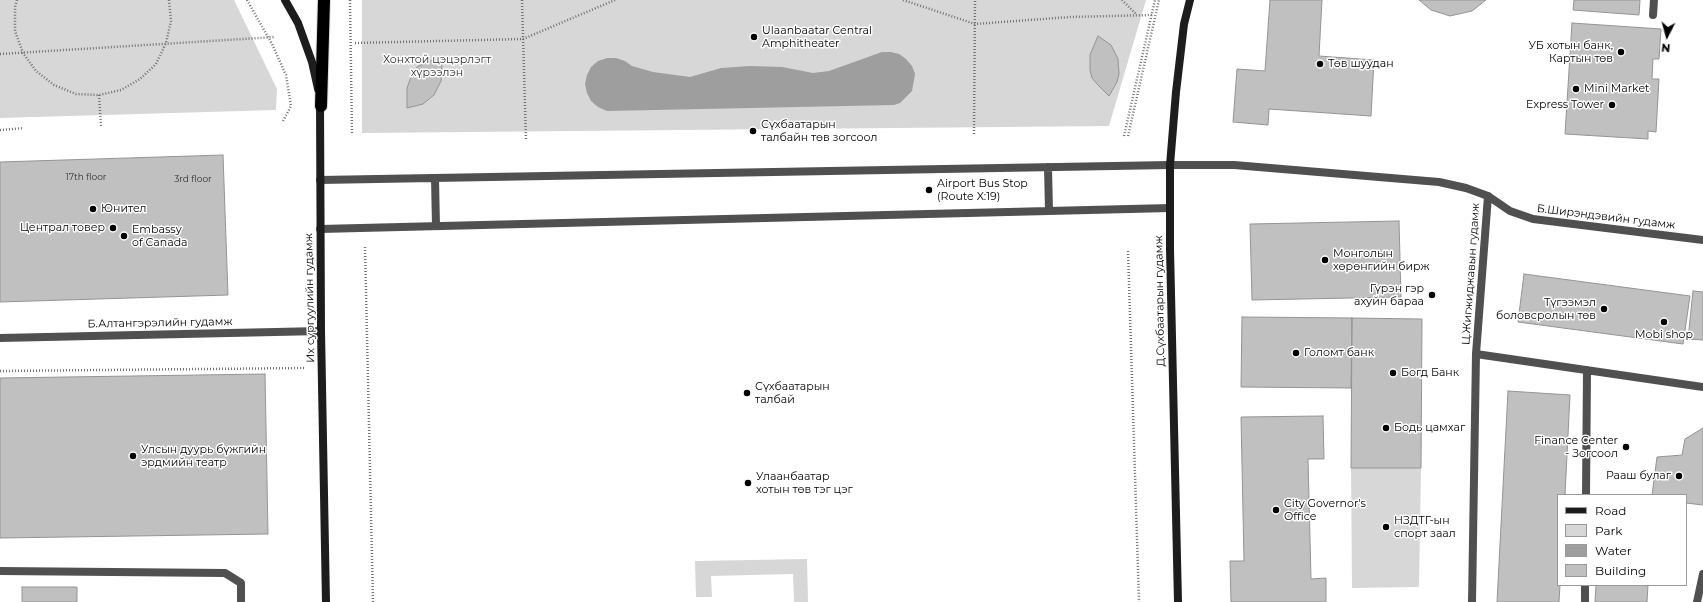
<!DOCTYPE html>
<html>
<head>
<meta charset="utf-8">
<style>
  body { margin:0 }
  #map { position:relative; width:1703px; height:602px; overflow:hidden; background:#fff; font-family:Montserrat,sans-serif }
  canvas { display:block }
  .legend { position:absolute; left:1557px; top:494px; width:130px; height:92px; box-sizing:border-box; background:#fff; border:1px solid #999; margin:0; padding:5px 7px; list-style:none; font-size:12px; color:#000 }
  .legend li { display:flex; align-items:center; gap:8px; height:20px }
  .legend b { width:20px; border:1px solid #999 }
  .north { position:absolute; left:1647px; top:16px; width:40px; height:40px; -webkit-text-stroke:3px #fff; paint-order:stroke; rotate:186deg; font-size:11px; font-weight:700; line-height:16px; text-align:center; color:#000 }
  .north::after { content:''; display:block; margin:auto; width:14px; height:18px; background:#000; clip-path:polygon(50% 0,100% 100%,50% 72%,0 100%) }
</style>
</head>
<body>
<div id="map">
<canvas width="1703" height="602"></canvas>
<ul class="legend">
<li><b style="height:5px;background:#1d1d1d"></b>Road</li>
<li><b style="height:11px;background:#d7d7d7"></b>Park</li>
<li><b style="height:11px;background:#9e9e9e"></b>Water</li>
<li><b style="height:11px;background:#c0c0c0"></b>Building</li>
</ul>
<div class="north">N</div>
</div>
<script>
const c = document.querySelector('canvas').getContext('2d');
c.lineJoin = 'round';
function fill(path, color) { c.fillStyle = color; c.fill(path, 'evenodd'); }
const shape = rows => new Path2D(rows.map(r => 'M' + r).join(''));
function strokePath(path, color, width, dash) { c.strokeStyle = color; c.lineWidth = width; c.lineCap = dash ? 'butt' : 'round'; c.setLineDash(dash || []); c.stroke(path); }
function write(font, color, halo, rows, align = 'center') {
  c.font = font + ' Montserrat,sans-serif'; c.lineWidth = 3; c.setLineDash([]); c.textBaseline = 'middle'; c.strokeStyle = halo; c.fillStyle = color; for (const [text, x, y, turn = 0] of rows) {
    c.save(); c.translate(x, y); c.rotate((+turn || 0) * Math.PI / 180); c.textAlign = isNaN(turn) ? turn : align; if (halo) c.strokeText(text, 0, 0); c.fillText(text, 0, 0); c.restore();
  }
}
fill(shape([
  [0,0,234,0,277,89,276,110,0,118],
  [362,0,1146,0,1109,126,362,133],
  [1351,468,1421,468,1419,587,1352,588],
  [807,559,808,602,794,602,793,574,711,576,712,597,696,597,695,561]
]), '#d7d7d7');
fill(shape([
  [882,52,891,52,899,54,906,59,912,66,915,74,912,91,900,103,894,105,607,111,598,107,591,101,587,93,585,84,587,75,591,67,598,61,607,58,616,58,625,61,632,66,653,72,690,77,721,68,750,66,782,67,813,73,829,71]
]), '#9e9e9e');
const building = shape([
  [1270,0,1322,0,1319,56,1374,60,1371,116,1269,109,1268,125,1233,122,1237,69,1265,71,1270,0],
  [1419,0,1486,0,1472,11,1450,16,1431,10,1419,0],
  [1574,0,1640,0,1639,15,1573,10,1574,0],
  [1572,23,1661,29,1659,59,1653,59,1652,79,1659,79,1656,132,1648,131,1648,139,1565,134,1572,23],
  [1098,36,1111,45,1118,59,1119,74,1117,82,1109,96,1098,85,1092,78,1090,70,1090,55,1098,36],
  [440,57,442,64,441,81,434,95,423,104,407,108,407,88,412,74,417,67,425,63,440,57],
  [223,155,228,295,0,302,0,162,223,155],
  [1399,221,1401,297,1252,300,1250,224,1399,221],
  [1524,274,1690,296,1683,344,1518,322,1524,274],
  [1693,291,1703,292,1703,340,1688,339,1693,291],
  [1242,317,1352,318,1351,388,1241,387,1242,317],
  [1352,318,1422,319,1421,468,1351,468,1352,318],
  [265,374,268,534,0,538,0,378,265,374],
  [1508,391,1570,395,1565,495,1558,495,1558,585,1560,585,1559,602,1497,602,1508,391],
  [1323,416,1324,459,1308,459,1311,579,1326,578,1326,602,1231,602,1230,561,1244,561,1241,417,1323,416],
  [1703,428,1703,505,1686,503,1686,495,1652,495,1657,457,1682,455,1685,439,1703,428],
  [1596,585,1648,585,1647,602,1595,602,1596,585],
  [22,587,77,587,77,602,22,602,22,587]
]);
fill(building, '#c0c0c0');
strokePath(building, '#949494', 1);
const highway = shape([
  [321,106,324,0]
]);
strokePath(highway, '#dbdbdb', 14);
strokePath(shape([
  [17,0,15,7,15,31,23,53,36,71,54,85,76,94,99,95,121,90,140,79,156,64,166,43,171,21,169,0],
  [247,0,272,44,286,75,291,106,283,121],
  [350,0,352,135],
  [522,0,526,141],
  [903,0,975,24,1070,17,1152,15],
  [1122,0,1136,14],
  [355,43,523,39,615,0],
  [0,54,275,37],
  [99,95,101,126],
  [0,130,24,128],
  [974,134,975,0],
  [1124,136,1155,0],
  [1128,136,1159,0],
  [365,247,373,602],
  [1128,251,1139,602],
  [0,371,305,368]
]), '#727272', 2.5, [1, 2]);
strokePath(shape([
  [1653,15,1654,0],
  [1048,167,1049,211],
  [435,178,436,226],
  [320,180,1170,165],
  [320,229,1170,208],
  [1476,354,1703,387],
  [1586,495,1587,370],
  [0,571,225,573,241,583,241,602],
  [1585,602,1585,585],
  [1697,602,1703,574]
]), '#505050', 8);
strokePath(shape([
  [1170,165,1234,165,1439,182,1466,188,1488,196,1510,211,1533,219,1703,240],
  [0,338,321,331],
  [1472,602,1476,354,1488,196]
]), '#505050', 8);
strokePath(shape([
  [285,0,298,23,312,62,318,89],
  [320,102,321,331,326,602],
  [1178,602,1170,249,1170,165,1176,92,1184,24,1190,0]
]), '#1d1d1d', 8);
strokePath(highway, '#000', 12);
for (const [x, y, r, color] of [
  [754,37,4,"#000"],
  [1621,52,4,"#000"],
  [1320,64,4,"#000"],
  [1576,89,4,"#000"],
  [1612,105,4,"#000"],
  [753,131,4,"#000"],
  [929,190,4,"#000"],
  [93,209,4,"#000"],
  [113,228,4,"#000"],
  [124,236,4,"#000"],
  [1325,260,4,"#000"],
  [1432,295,4,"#000"],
  [1604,309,4,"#000"],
  [1664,322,4,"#000"],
  [1296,353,4,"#000"],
  [1393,373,4,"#000"],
  [747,393,4,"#000"],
  [1386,428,4,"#000"],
  [1626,447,4,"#000"],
  [133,456,4,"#000"],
  [1679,476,4,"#000"],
  [748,483,4,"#000"],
  [1276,510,4,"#000"],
  [1386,527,4,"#000"]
]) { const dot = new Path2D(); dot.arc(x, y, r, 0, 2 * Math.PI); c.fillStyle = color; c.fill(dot); strokePath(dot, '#fff', 1.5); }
write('9px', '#303030', null, [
  ["17th floor",86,177],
  ["3rd floor",193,179]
]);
write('11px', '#000', '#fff', [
  ["Ulaanbaatar Central",762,31],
  ["Amphitheater",762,44],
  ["УБ хотын банк,",1613,46,"right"],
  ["Картын төв",1613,59,"right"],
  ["Төв шуудан",1328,64],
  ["Mini Market",1584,89],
  ["Express Tower",1604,105,"right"],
  ["Сүхбаатарын",761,125],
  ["талбайн төв зогсоол",761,138],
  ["Airport Bus Stop",937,184],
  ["(Route X:19)",937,197],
  ["Юнител",101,209],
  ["Централ товер",105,228,"right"],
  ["Embassy",132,230],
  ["of Canada",132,243],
  ["Монголын",1333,254],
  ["хөрөнгийн бирж",1333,267],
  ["Гүрэн гэр",1424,289,"right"],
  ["ахуйн бараа",1424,302,"right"],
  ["Түгээмэл",1596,303,"right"],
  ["боловсролын төв",1596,316,"right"],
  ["Mobi shop",1664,335,"center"],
  ["Голомт банк",1304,353],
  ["Богд Банк",1401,373],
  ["Сүхбаатарын",755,387],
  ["талбай",755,400],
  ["Бодь цамхаг",1394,428],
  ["Finance Center",1618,441,"right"],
  ["- Зогсоол",1618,454,"right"],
  ["Улсын дуурь бүжгийн",141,450],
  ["эрдмийн театр",141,463],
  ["Рааш булаг",1671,476,"right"],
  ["Улаанбаатар",756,477],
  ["хотын төв тэг цэг",756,490],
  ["City Governor's",1284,504],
  ["Office",1284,517],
  ["НЗДТГ-ын",1394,521],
  ["спорт заал",1394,534]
], 'left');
write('11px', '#2e2e2e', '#fff', [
  ["Хонхтой цэцэрлэгт",437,60],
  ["хүрээлэн",437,73]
]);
write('11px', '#000', '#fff', [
  ["Б.Ширэндэвийн гудамж",1606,217,7],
  ["Ц.Жигжиджавын гудамж",1471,274,-86],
  ["Их сургуулийн гудамж",310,298,-91],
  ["Д.Сүхбаатарын гудамж",1160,301,-91],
  ["Б.Алтангэрэлийн гудамж",160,323,-1]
]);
</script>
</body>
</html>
